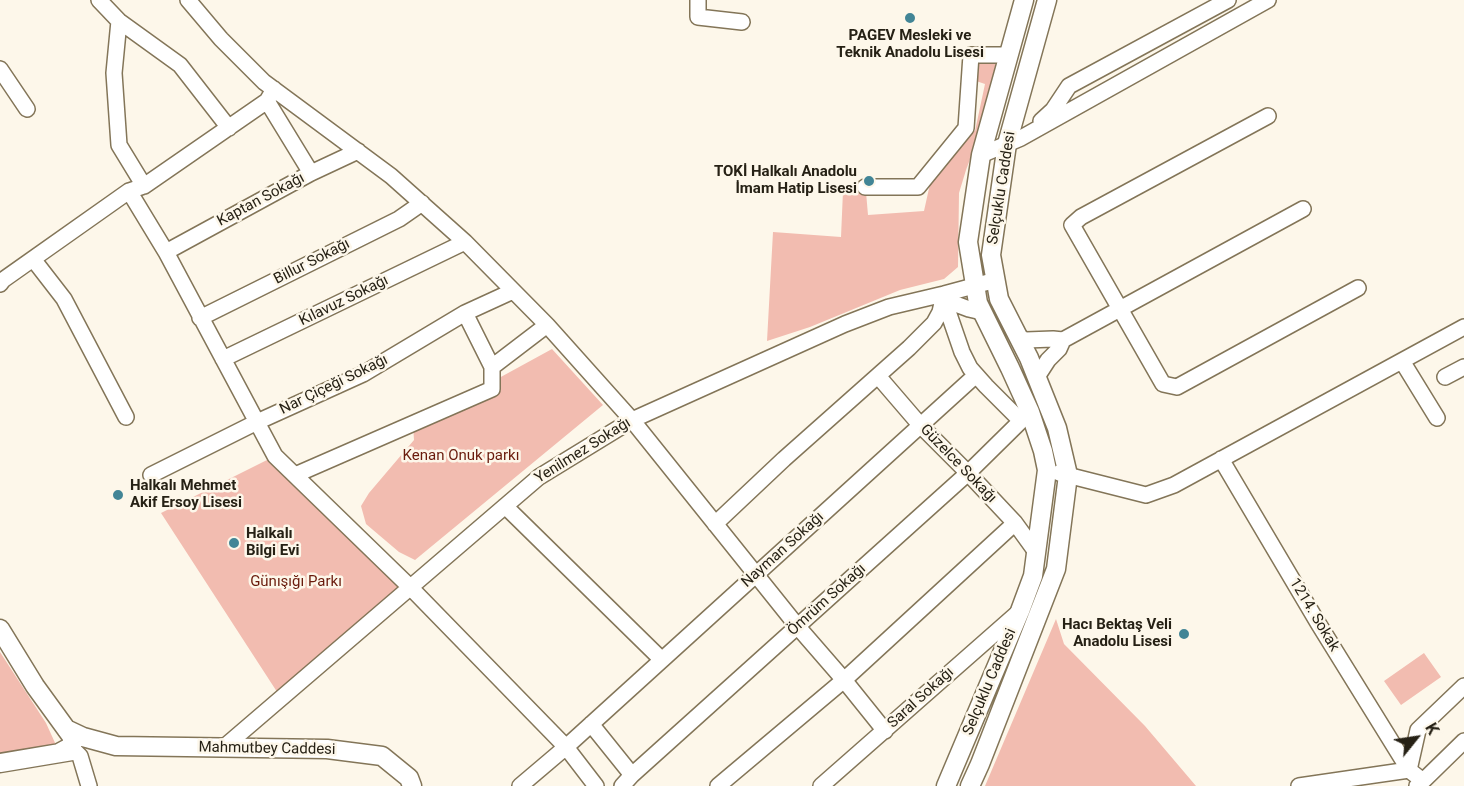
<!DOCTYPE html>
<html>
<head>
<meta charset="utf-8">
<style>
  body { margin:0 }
  #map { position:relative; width:1464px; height:786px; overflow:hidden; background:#fdf7ea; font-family:Roboto,sans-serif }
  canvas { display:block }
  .north { position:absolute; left:1386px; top:708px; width:60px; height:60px; -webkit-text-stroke:4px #fdf7ea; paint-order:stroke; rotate:60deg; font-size:16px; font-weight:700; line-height:24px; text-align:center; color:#262115 }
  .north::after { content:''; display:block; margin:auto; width:21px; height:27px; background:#262115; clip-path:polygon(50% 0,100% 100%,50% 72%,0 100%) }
</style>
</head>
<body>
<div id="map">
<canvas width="1464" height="786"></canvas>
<div class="north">K</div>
</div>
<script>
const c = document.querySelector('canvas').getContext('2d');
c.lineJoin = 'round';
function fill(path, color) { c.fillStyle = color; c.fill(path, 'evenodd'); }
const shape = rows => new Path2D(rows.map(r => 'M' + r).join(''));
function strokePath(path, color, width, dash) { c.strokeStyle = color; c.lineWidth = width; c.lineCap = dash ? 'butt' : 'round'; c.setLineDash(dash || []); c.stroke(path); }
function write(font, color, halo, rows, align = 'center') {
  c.font = font + ' Roboto,sans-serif'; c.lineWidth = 5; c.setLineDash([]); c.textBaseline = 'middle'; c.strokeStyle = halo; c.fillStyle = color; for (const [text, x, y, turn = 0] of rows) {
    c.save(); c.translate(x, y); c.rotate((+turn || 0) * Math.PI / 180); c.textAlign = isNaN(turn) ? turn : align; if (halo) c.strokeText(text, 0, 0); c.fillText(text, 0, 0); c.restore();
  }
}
fill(shape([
  [979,61,996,62,978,138,966,170,959,193,958,267,944,279,900,290,810,327,767,341,773,232,841,237,843,191,866,192,868,215,924,211,930,184,968,131,975,131,985,84,973,80],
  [552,349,603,405,415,560,399,552,366,524,361,506,369,493,414,440,413,425],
  [275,456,410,587,281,698,161,513],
  [1056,619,1064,644,1145,726,1196,786,985,786],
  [0,652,46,723,56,745,48,750,0,753],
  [1424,653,1441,677,1401,705,1384,681]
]), '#f2bcb0');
const minor = shape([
  [99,0,119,21,180,65,229,128],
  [188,0,221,39,264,82,391,176,465,242,547,325,632,420,798,627,844,680,885,731],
  [698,0,698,17,742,22],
  [119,21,114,73,119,145,144,186],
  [0,69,27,109],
  [267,101,311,173],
  [1268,116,1081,217,1072,225,1163,384,1177,387,1358,288],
  [1041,121,1053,110,1069,86,1228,0],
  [981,155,1021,138,1268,0],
  [865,187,918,187,966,128,971,55,1009,55],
  [129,191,166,252,275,456,410,587,566,747,596,786],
  [166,252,311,173,358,151],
  [33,259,64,299,126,417],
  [0,284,3,280,129,191,144,186,267,101,274,89],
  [944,294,953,303,969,309,982,312],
  [943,297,962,352,970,368,986,386,1021,421],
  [200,318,399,219,422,203],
  [1019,338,1026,340,1053,339,1063,340,1303,209],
  [223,359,465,242],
  [1402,361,1437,418],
  [492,367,547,325],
  [878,376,921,426,968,473,1015,523,1036,552],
  [1037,377,1048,360,1059,349,1063,340],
  [1445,377,1464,367],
  [1221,459,1318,623,1409,770,1299,786],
  [1059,473,1146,495,1174,485,1464,327],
  [151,475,257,422,363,374,465,313,513,291],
  [295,475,492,389,492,367,465,313],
  [505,506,661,659],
  [715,524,784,459,909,348,934,323,940,312,943,299],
  [591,724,632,775],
  [223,748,539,477,632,420,845,324,889,307,944,294,996,280],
  [72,751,76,752,80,756,89,786],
  [1423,781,1464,741],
  [520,786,566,747,976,375],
  [622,786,632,775,968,473,1030,412],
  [718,786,844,680,1015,523],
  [821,786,1020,611],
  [1417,786,1423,781,1409,770,1418,730,1464,686]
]);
const major = shape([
  [0,629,35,686,72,737,72,746,59,753],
  [66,729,83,737,116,746,327,749,382,756,409,778,412,786],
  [0,763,72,751],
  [946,786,1020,611,1033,576,1047,470,1043,451,1030,412,1010,368,978,303,968,242,981,155,1024,0],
  [970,786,980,764,1056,569,1068,475,1057,428,1029,358,999,299,991,255,1007,144,1047,0]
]);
strokePath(minor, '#837558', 18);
strokePath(major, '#837558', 21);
strokePath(minor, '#fff', 15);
strokePath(major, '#fff', 18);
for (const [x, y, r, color] of [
  [910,18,6,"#428596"],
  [869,181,6,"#428596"],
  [118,495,6,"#428596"],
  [234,543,6,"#428596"],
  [1184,634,6,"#428596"]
]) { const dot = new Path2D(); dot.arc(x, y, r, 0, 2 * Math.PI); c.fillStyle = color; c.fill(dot); strokePath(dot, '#fdf7ea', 2); }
write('bold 15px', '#262115', '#fdf7ea', [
  ["PAGEV Mesleki ve",910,36,"center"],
  ["Teknik Anadolu Lisesi",910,53,"center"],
  ["TOKİ Halkalı Anadolu",857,172],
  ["İmam Hatip Lisesi",857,189],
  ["Halkalı Mehmet",130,486,"left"],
  ["Akif Ersoy Lisesi",130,503,"left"],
  ["Halkalı",246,534,"left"],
  ["Bilgi Evi",246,551,"left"],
  ["Hacı Bektaş Veli",1172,625],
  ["Anadolu Lisesi",1172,642]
], 'right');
write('15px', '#262115', '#fdf7ea', [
  ["Selçuklu Caddesi",1002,188,-81],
  ["Kaptan Sokağı",261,200,-28],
  ["Billur Sokağı",312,262,-27],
  ["Kılavuz Sokağı",344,301,-26],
  ["Nar Çiçeği Sokağı",334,385,-26],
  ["Yenilmez Sokağı",583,451,-32],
  ["Güzelce Sokağı",958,464,46],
  ["Nayman Sokağı",783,550,-42],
  ["Ömrüm Sokağı",827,600,-42],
  ["1214. Sokak",1314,615,59],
  ["Selçuklu Caddesi",990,682,-67],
  ["Saral Sokağı",921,698,-42],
  ["Mahmutbey Caddesi",267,749,1]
]);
write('15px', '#6a1b0c', '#fdf7ea', [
  ["Kenan Onuk parkı",461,456],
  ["Günışığı Parkı",296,582]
]);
</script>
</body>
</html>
